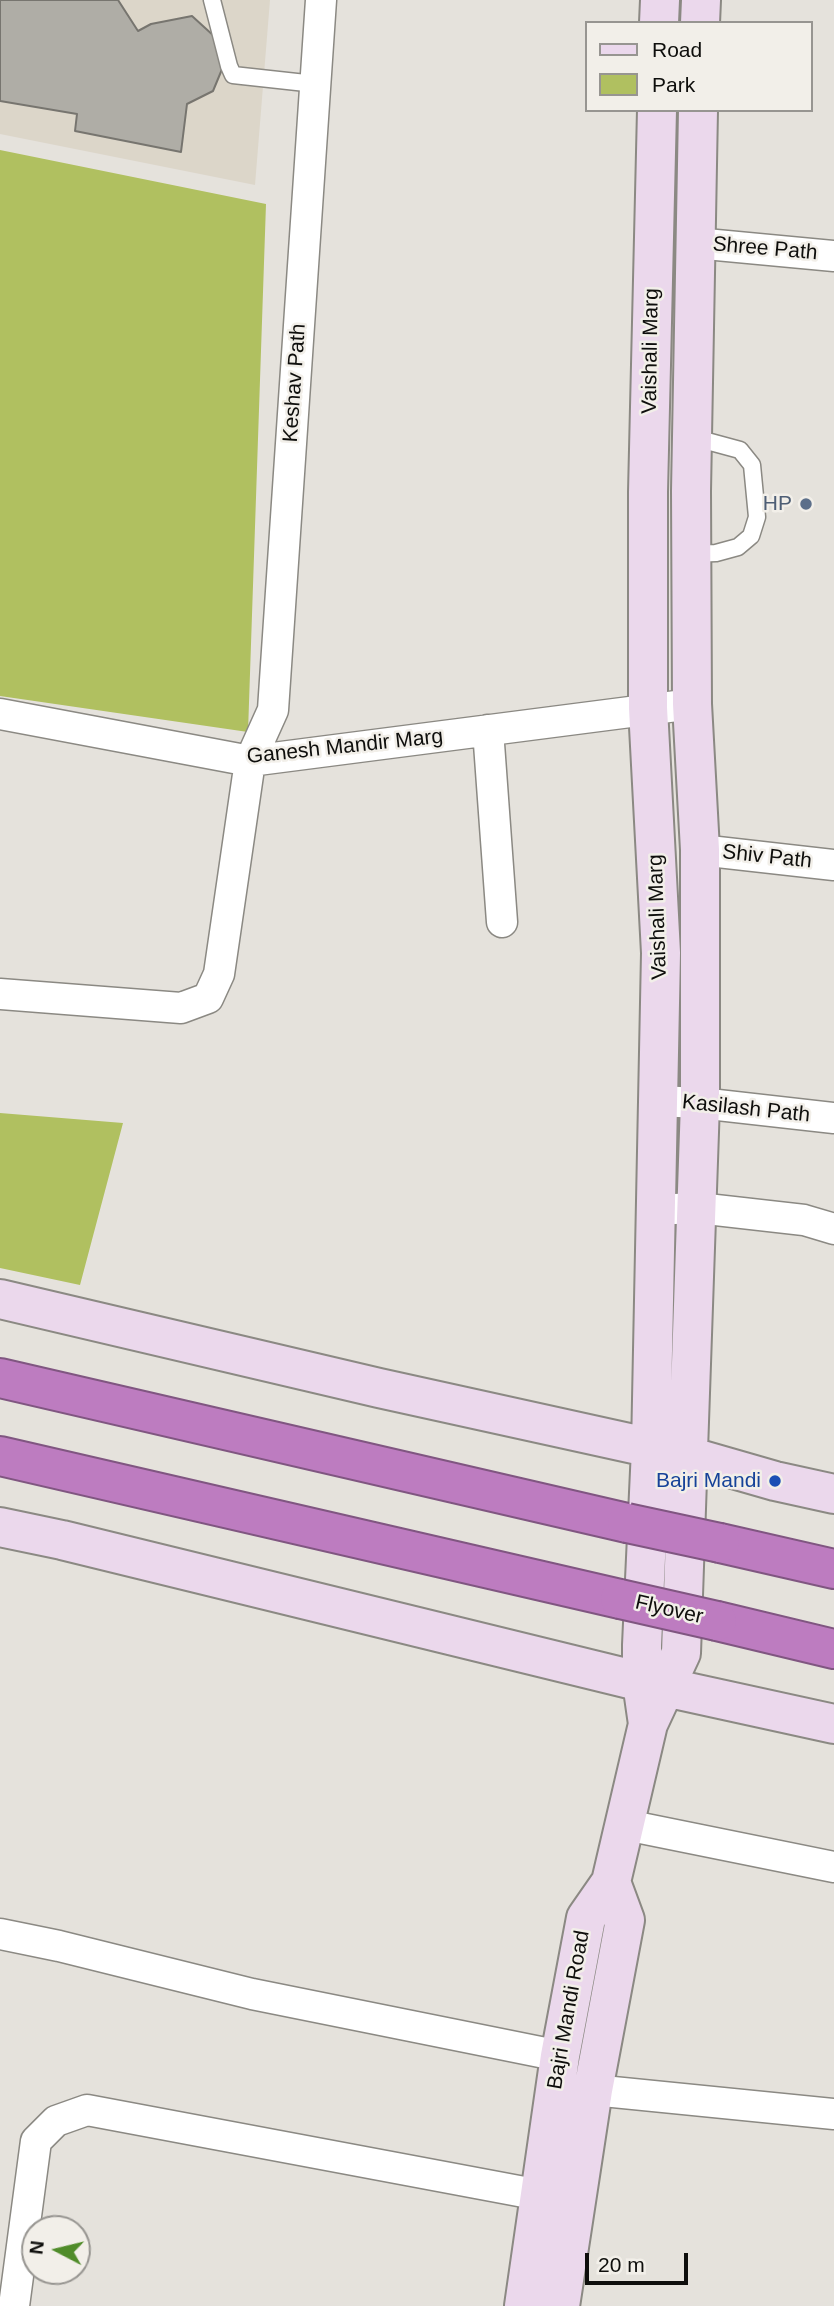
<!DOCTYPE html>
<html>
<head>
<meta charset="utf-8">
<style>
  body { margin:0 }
  #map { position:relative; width:834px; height:2306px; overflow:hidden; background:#e5e2dc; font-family:Helvetica,sans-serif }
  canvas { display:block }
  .legend { position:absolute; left:585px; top:21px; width:228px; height:91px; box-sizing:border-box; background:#f2efe9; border:2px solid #979591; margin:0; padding:9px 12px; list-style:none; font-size:21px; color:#0e0e0c }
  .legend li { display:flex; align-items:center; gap:14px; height:35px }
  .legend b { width:35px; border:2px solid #979591 }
  .north { position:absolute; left:21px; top:2215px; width:70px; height:70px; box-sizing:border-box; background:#f2efe9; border:2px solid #979591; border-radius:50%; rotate:277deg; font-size:19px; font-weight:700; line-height:28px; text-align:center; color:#0e0e0c }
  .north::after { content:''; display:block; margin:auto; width:24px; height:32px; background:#508c2a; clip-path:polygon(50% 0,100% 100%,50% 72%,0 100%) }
  .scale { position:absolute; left:585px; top:2253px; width:103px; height:32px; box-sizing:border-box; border:4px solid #0e0e0c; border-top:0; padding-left:9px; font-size:21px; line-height:24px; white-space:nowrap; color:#0e0e0c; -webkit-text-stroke:5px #f2efe9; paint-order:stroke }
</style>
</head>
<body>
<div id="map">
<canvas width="834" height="2306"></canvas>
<ul class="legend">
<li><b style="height:9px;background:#ebd8ec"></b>Road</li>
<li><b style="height:19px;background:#b0c060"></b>Park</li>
</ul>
<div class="north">N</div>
<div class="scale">20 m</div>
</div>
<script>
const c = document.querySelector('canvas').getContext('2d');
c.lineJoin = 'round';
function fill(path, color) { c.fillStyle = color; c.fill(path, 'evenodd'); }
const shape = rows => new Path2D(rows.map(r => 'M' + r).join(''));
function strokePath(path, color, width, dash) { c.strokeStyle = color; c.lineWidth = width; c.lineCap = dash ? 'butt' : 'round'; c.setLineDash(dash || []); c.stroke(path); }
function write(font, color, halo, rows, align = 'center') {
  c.font = font + ' Helvetica,sans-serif'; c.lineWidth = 5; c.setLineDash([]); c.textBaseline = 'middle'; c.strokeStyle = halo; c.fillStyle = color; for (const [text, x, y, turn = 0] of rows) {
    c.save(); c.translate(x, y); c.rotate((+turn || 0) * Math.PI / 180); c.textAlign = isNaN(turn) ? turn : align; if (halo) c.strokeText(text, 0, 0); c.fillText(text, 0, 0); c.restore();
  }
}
fill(shape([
  [0,0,270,0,255,185,0,134]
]), '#dcd6c9');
fill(shape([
  [0,150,266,204,248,732,0,696],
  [0,1113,123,1123,80,1285,0,1268]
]), '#b0c060');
const building = shape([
  [0,0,118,0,138,31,151,24,192,16,215,37,225,62,213,91,187,104,181,152,75,131,77,114,0,101,0,0]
]);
fill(building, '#afada6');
strokePath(building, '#77756f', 2);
const lane = shape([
  [212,0,229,66,233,75,315,84],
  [692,554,716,553,738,547,751,536,757,517,752,465,740,450,692,437]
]);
const street = shape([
  [695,243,834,256],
  [0,714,250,761,692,704],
  [488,730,502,922],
  [700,850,834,865],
  [0,994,181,1008,208,998,219,974,250,761,273,710,321,0],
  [658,1101,700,1103,834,1118],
  [675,1209,698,1208,804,1220,834,1229],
  [626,1825,834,1867],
  [0,1934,59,1946,252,1994,560,2056],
  [593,2090,834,2114],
  [14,2306,36,2141,56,2121,87,2110,540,2195]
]);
const secondary = shape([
  [659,23,660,0],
  [700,23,701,0],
  [0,1299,379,1388,688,1456,775,1481,834,1494],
  [0,1527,62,1540,642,1682,834,1724],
  [648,1724,642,1682,642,1645,651,1449,661,953,648,708,648,492,657,110],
  [524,2306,560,2056,586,1918,611,1882,648,1724,681,1653,700,1103,700,850,692,704,691,491,698,110],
  [560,2306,593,2090,625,1920,611,1882]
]);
const highway = shape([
  [0,1378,627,1523],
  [0,1456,620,1599],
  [720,1543,834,1569],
  [717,1621,834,1649]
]);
strokePath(lane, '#8b8983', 19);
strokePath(street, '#8b8983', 33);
strokePath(secondary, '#8b8983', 42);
strokePath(highway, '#805681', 42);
strokePath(lane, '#fff', 16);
strokePath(street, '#fff', 30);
strokePath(secondary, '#ebd8ec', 38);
strokePath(highway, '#bd7cc0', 38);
const highwayBridge = shape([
  [627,1523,720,1543],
  [620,1599,717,1621]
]);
strokePath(highwayBridge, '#805681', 42, []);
strokePath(highwayBridge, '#bd7cc0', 38);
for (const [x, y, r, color] of [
  [806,504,7,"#5c6f8a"],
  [775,1481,7,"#1a4fb4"]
]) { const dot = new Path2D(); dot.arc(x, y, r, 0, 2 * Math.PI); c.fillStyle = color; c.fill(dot); strokePath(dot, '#f2efe9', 2.5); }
write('21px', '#0e0e0c', '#f2efe9', [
  ["Shree Path",765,249,5],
  ["Vaishali Marg",651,351,-89],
  ["Keshav Path",295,383,-86],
  ["Ganesh Mandir Marg",345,747,-6],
  ["Shiv Path",767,857,6],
  ["Vaishali Marg",658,917,-92],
  ["Kasilash Path",746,1109,6],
  ["Flyover",669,1610,13],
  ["Bajri Mandi Road",569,2010,-80]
]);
write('21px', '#4e5e75', '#f2efe9', [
  ["HP",792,504]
], 'right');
write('21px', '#164399', '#f2efe9', [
  ["Bajri Mandi",761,1481]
], 'right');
</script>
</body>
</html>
